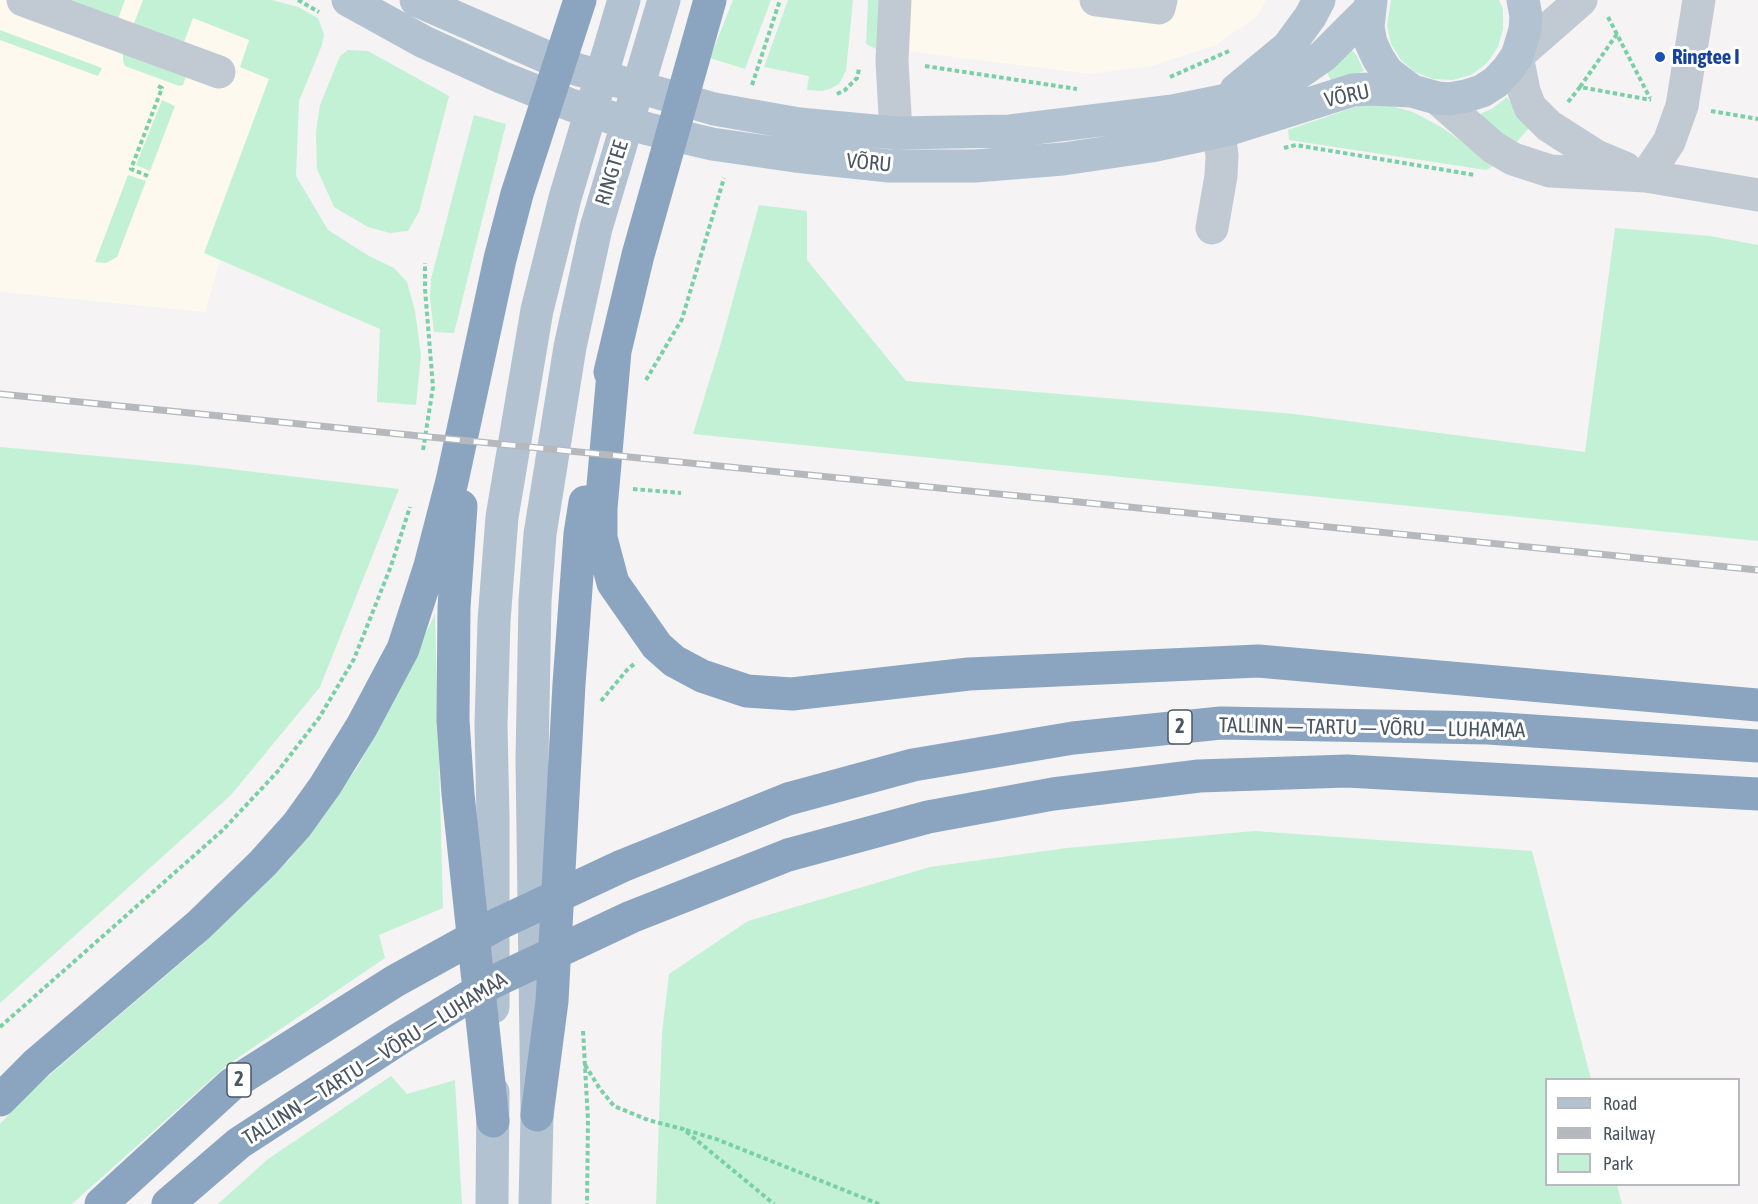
<!DOCTYPE html>
<html>
<head>
<meta charset="utf-8">
<style>
  body { margin:0 }
  #map { position:relative; width:1758px; height:1204px; overflow:hidden; background:#f5f3f3; font-family:"Asap Condensed",sans-serif }
  canvas { display:block }
  .legend { position:absolute; left:1545px; top:1078px; width:195px; height:108px; box-sizing:border-box; background:#fff; border:2px solid #b7bbc0; margin:0; padding:8px 10px; list-style:none; font-size:18px; color:#4a5661 }
  .legend li { display:flex; align-items:center; gap:12px; height:30px }
  .legend b { width:30px; border:2px solid #b7bbc0 }
</style>
</head>
<body>
<div id="map">
<canvas width="1758" height="1204"></canvas>
<ul class="legend">
<li><b style="height:8px;background:#b3c2d1"></b>Road</li>
<li><b style="height:8px;background:#b5b8bd"></b>Railway</li>
<li><b style="height:16px;background:#c3f1d5"></b>Park</li>
</ul>
</div>
<script>
const c = document.querySelector('canvas').getContext('2d');
c.lineJoin = 'round';
function fill(path, color) { c.fillStyle = color; c.fill(path, 'evenodd'); }
const shape = rows => new Path2D(rows.map(r => 'M' + r).join(''));
function strokePath(path, color, width, dash) { c.strokeStyle = color; c.lineWidth = width; c.lineCap = dash ? 'butt' : 'round'; c.setLineDash(dash || []); c.stroke(path); }
function write(font, color, halo, rows, align = 'center') {
  c.font = font + ' "Asap Condensed",sans-serif'; c.lineWidth = 6; c.setLineDash([]); c.textBaseline = 'middle'; c.strokeStyle = halo; c.fillStyle = color; for (const [text, x, y, turn = 0] of rows) {
    c.save(); c.translate(x, y); c.rotate((+turn || 0) * Math.PI / 180); c.textAlign = isNaN(turn) ? turn : align; if (halo) c.strokeText(text, 0, 0); c.fillText(text, 0, 0); c.restore();
  }
}
fill(shape([
  [0,0,157,0,283,43,205,312,0,292],
  [879,0,1267,0,1256,17,1216,45,1151,66,1090,74,913,52,879,43]
]), '#fdf9ef');
fill(shape([
  [66,0,125,0,118,19],
  [143,0,272,0,298,7,318,18,324,34,322,45,299,101,296,176,328,230,369,256,394,268,407,282,415,311,421,355,416,405,377,402,380,329,204,253,269,79,240,67,249,40,193,18,184,42,179,44,133,26],
  [733,0,771,0,745,69,710,58],
  [788,0,853,0,846,71,839,84,830,89,822,91,807,90,809,76,764,67],
  [868,0,882,0,876,49,866,44],
  [1391,0,1499,0,1503,9,1503,29,1498,47,1487,63,1471,75,1453,80,1433,79,1415,72,1401,60,1391,44,1387,25],
  [0,30,102,68,98,76,0,40],
  [348,50,368,51,449,96,419,212,408,231,390,233,368,227,334,207,317,169,316,132,320,105,340,56],
  [1352,50,1357,56,1364,71,1332,83,1326,70],
  [123,52,186,76,183,85,179,86,125,66,123,61],
  [1507,97,1529,128,1513,146,1477,119,1482,113,1493,108],
  [162,100,175,106,150,171,136,165],
  [1377,102,1413,112,1441,127,1495,165,1486,170,1289,140,1288,130,1355,107],
  [474,115,506,124,454,333,434,332,430,298,431,279],
  [128,175,146,181,117,257,106,263,95,262],
  [759,205,807,211,807,260,906,381,1294,414,1585,452,1615,228,1710,236,1758,245,1758,541,693,434,721,343],
  [0,447,196,465,399,489,320,687,231,795,0,1003],
  [435,614,443,908,379,935,385,958,226,1066,72,1204,0,1204,0,1124,33,1089,197,949,288,861,357,768,395,696],
  [1254,831,1532,851,1591,1079,1546,1080,1546,1184,1617,1185,1622,1204,656,1204,662,1033,669,974,748,921,930,867,1067,848],
  [391,1076,407,1094,455,1080,462,1204,218,1204,268,1159]
]), '#c3f1d5');
strokePath(shape([
  [298,0,319,12],
  [1608,17,1650,98],
  [925,66,1077,89],
  [1170,77,1229,51],
  [752,85,780,0],
  [1580,87,1617,34],
  [837,94,845,90,857,78,859,69],
  [1568,102,1580,87,1651,100],
  [1711,111,1758,119],
  [1284,148,1296,145,1475,175],
  [148,176,131,169,162,88,158,86],
  [646,380,682,319,724,178],
  [423,450,433,387,425,289,425,263],
  [633,489,681,493],
  [601,701,627,670,634,664],
  [0,1027,223,830,278,771,319,718,354,659,391,566,410,507],
  [583,1031,588,1120,587,1204],
  [585,1065,600,1089,614,1106,648,1120,683,1129,774,1204],
  [686,1130,716,1139,879,1204]
]), '#7ad0a6', 4, [4.5, 3]);
strokePath(shape([
  [23,0,219,72],
  [895,0,892,61,896,133],
  [1096,0,1159,8,1161,0],
  [1581,0,1517,56,1524,91,1530,107,1549,126,1596,156,1625,168],
  [1437,98,1493,147,1513,159,1550,171,1646,176,1758,195],
  [1646,176,1669,142,1682,106,1699,0],
  [1212,228,1221,176,1222,156,1219,131]
]), '#c1cad2', 33);
strokePath(shape([
  [348,0,424,42,501,77,571,105,648,129,712,144,795,156,889,166,975,166,1063,159,1151,146,1230,129,1353,90,1369,89,1412,91],
  [416,0,572,68,714,109,799,124,896,133,1010,131,1173,111,1222,101,1287,81,1323,56,1369,10],
  [1371,0,1368,27,1371,43,1378,58,1387,72,1412,91,1437,98,1449,99,1466,96,1482,91,1496,82,1508,69,1517,56,1525,30,1526,16,1523,0],
  [1236,90,1288,47,1310,17,1319,0],
  [493,1007,493,817,491,725,494,621,502,517,537,310,565,198,624,0],
  [492,1204,493,1092],
  [535,1204,537,1115,532,760,535,601,540,534,570,347,596,228,664,0]
]), '#b3c2d1', 33);
strokePath(shape([
  [615,351,601,508,601,538,613,583,657,646,674,661,702,676,747,691,792,694,969,674,1258,661,1758,705],
  [610,372,638,255,710,0],
  [461,506,454,607,453,720,458,794,493,1121],
  [0,1100,37,1063,199,925,263,863,297,825,325,786,362,726,403,649,430,566,452,481,500,259,517,194,580,0],
  [537,1115,552,1001,569,684,580,534,585,502],
  [101,1204,232,1084,395,981,498,924,622,866,788,799,913,765,1073,738,1221,723,1488,728,1758,746],
  [168,1204,239,1143,399,1039,495,981,631,917,788,855,928,817,1053,794,1199,776,1347,771,1758,794]
]), '#8ba5c1', 33);
const rail = shape([
  [0,394,1758,570]
]);
strokePath(rail, '#b5b8bd', 7);
strokePath(rail, '#fff', 4.5, [14]);
for (const [x, y, r, color] of [
  [1660,57,6,"#1a4fb4"]
]) { const dot = new Path2D(); dot.arc(x, y, r, 0, 2 * Math.PI); c.fillStyle = color; c.fill(dot); strokePath(dot, '#fff', 2); }
for (const [x, y, w] of [
  [1180,727,24],
  [239,1080,24]
]) { const box = new Path2D(); box.roundRect(x - w / 2, y - 17, w, 34, 4.5); c.fillStyle = '#fff'; c.fill(box); strokePath(box, '#4a5661', 1.5); }
write('bold 20px', '#4a5661', null, [
  ["2",1180,727],
  ["2",239,1080]
]);
write('bold 21px', '#164399', '#fff', [
  ["Ringtee I",1672,57]
], 'left');
write('21px', '#4a5661', '#fff', [
  ["VÕRU",1347,96,-12],
  ["VÕRU",869,163,5],
  ["RINGTEE",612,173,-73],
  ["TALLINN — TARTU — VÕRU — LUHAMAA",1372,728,1],
  ["TALLINN — TARTU — VÕRU — LUHAMAA",375,1059,-32]
]);
</script>
</body>
</html>
